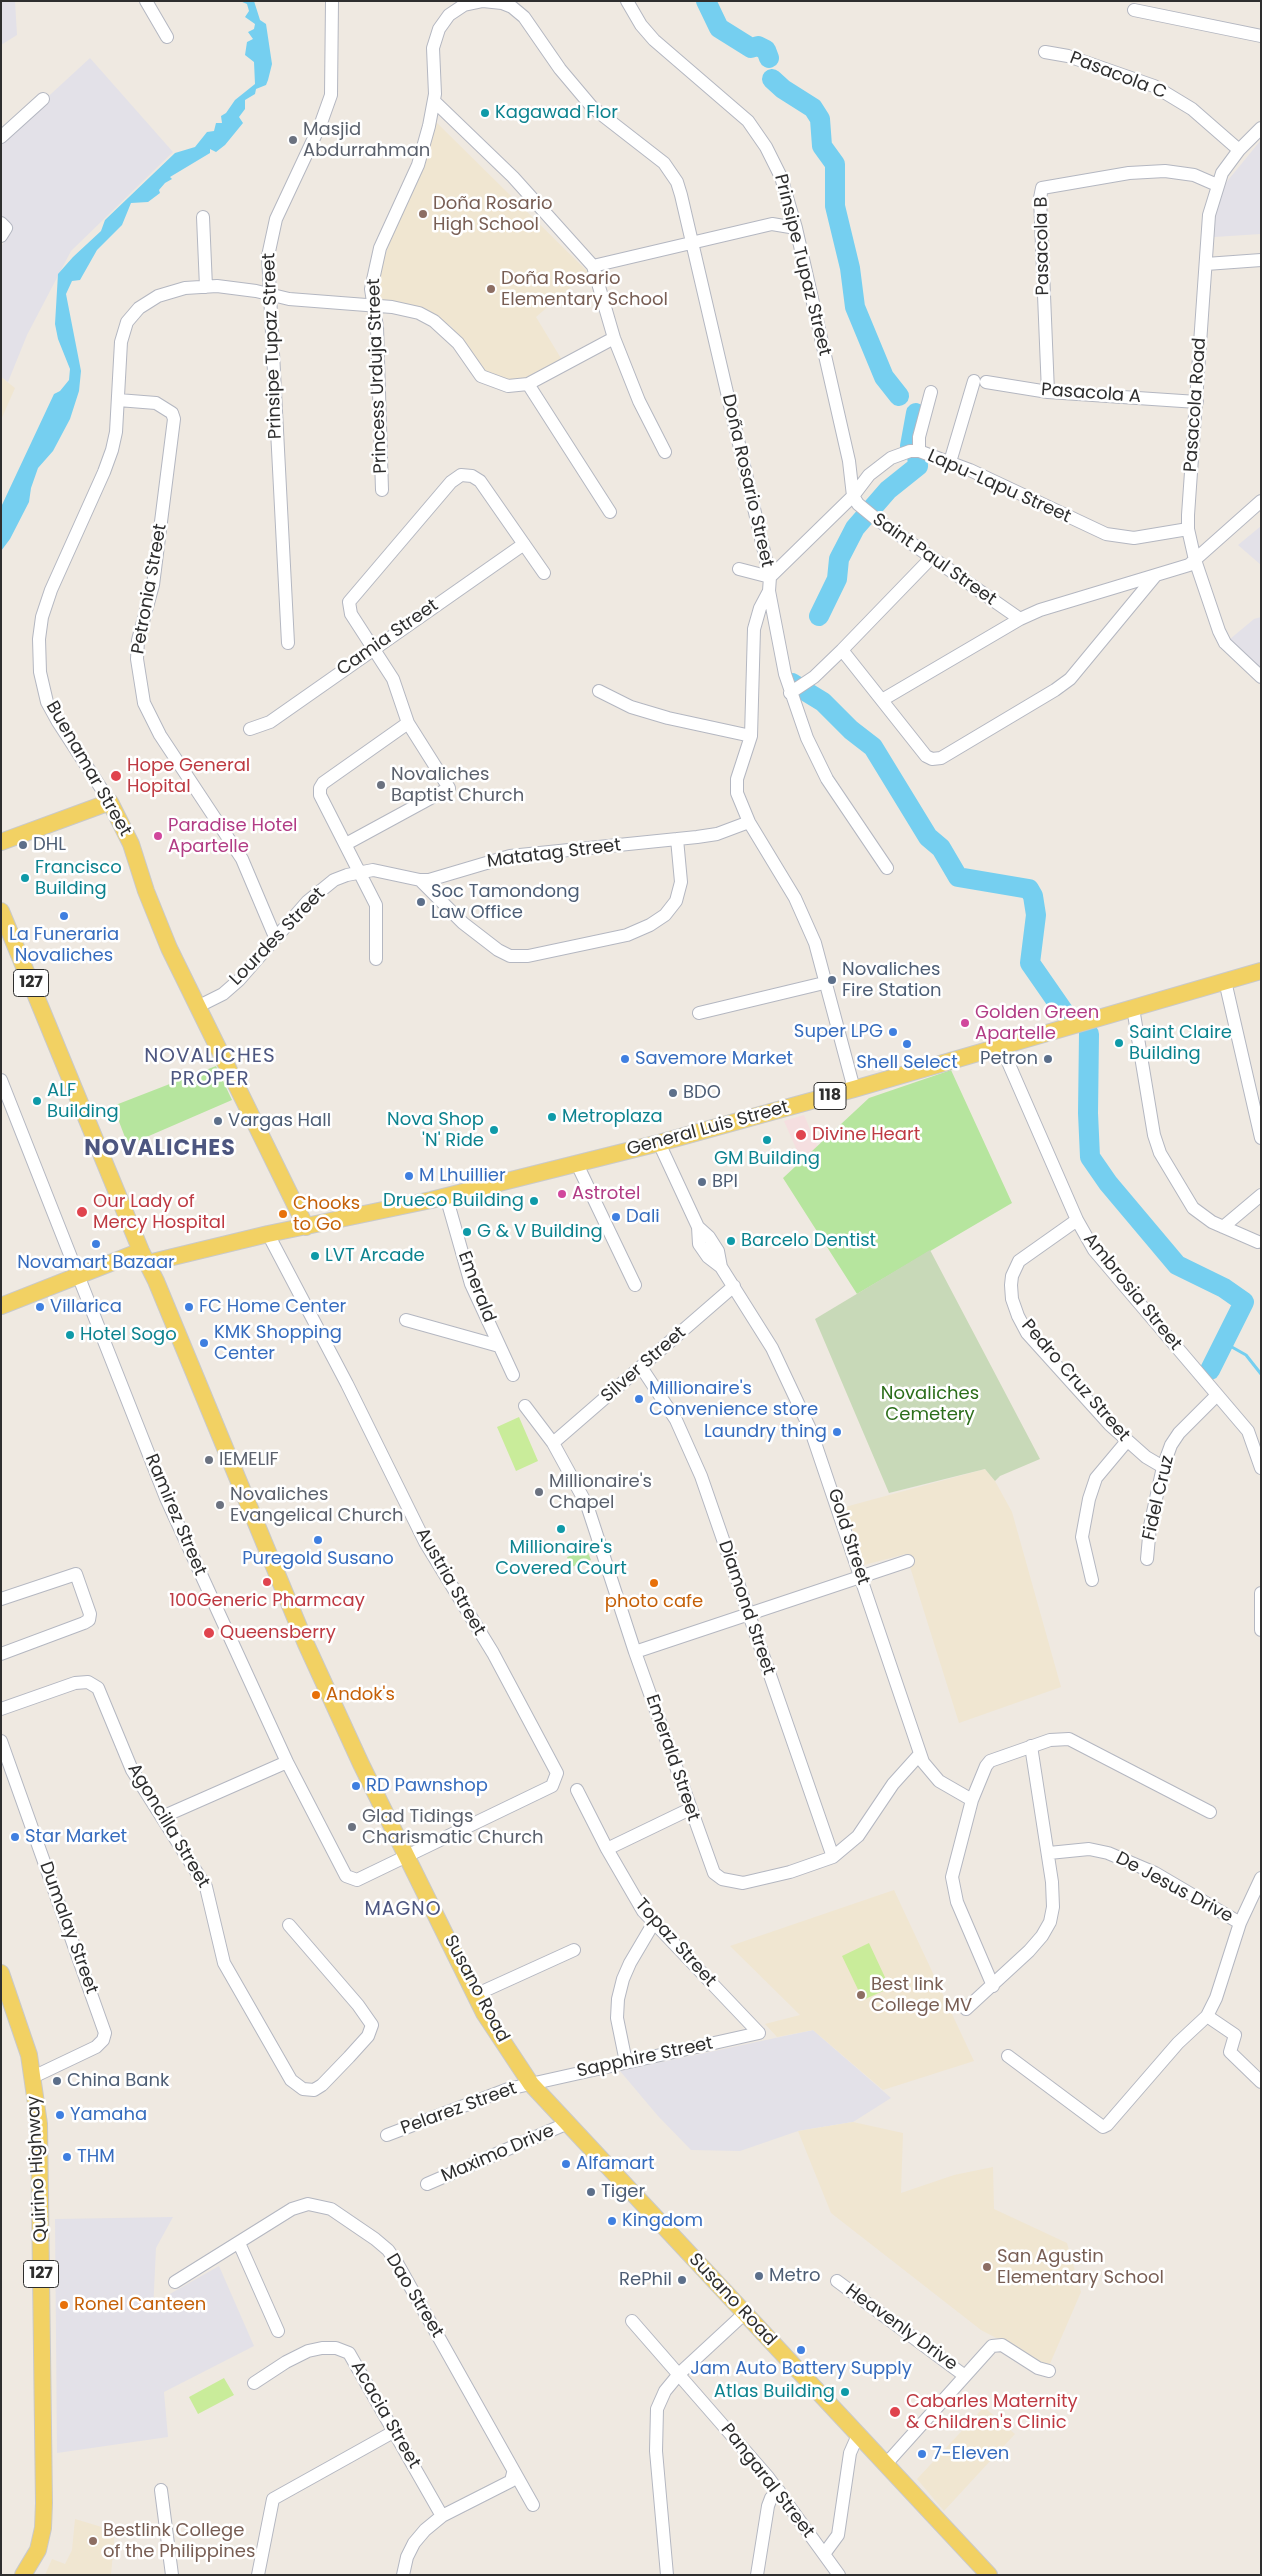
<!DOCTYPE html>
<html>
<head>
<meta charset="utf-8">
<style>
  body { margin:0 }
  #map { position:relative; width:1262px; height:2576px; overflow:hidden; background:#efe9e1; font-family:Poppins,sans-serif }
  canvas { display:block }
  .frame { position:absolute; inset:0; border:2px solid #2e2e2e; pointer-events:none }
</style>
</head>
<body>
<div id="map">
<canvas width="1262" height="2576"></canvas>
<div class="frame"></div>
</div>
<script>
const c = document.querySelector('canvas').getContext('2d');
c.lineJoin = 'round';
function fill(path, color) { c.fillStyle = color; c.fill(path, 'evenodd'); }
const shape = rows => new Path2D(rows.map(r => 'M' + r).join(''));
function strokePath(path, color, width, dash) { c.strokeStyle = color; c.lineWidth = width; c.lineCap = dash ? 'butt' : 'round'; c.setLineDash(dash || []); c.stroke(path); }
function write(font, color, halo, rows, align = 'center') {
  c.font = font + ' Poppins,sans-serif'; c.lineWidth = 5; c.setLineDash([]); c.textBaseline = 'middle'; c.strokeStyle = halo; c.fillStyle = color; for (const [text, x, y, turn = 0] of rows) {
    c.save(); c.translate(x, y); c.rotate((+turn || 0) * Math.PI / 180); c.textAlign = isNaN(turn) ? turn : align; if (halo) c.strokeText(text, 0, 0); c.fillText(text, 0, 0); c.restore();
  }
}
fill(shape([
  [1,1,15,1,17,35,1,45],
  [90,58,173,152,71,251,27,335,8,382,1,377,1,247,13,227,1,216,1,140],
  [1261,140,1261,234,1214,237,1216,207,1224,185],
  [1261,526,1261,565,1238,545],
  [1261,617,1261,675,1230,639,1254,619],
  [813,2030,891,2098,853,2122,798,2131,740,2151,691,2150,658,2116,620,2071],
  [173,2217,156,2248,153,2311,161,2299,219,2266,254,2346,164,2392,168,2437,57,2453,55,2219]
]), '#e3e1e8');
fill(shape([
  [435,121,588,272,536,317,562,360,518,382,487,374,451,326,407,307,370,296],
  [1,377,15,388,1,420],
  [985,1469,995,1481,1012,1512,1061,1687,959,1723,906,1554,864,1565,845,1507],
  [894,1890,974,2061,883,2090,813,2030,777,2037,765,2024,800,2015,730,1946],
  [853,2122,903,2133,901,2193,954,2175,993,2167,994,2209,1067,2243,1081,2292,1049,2366,981,2330,831,2213,798,2131],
  [984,2407,1015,2434,944,2511,917,2479],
  [75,2519,115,2531,111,2575,45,2575,52,2559,65,2564,72,2550]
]), '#f0e6d1');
fill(shape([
  [804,1115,818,1148,802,1162,784,1121]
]), '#f5dfe0');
fill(shape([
  [216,1066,232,1100,128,1145,113,1106],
  [951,1070,1012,1203,857,1294,783,1178,869,1098],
  [587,1550,591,1560,571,1567,567,1557]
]), '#b6e59e');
fill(shape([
  [930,1250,1040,1459,1000,1476,995,1481,985,1469,889,1493,815,1319]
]), '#c8d9b8');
fill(shape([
  [519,1417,538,1461,516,1471,497,1427],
  [869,1943,890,1988,863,2000,842,1956],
  [224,2378,234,2395,198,2414,189,2397]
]), '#c9ec9a');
fill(shape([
  [240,1,254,1,260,20,266,24,272,64,268,80,266,85,256,89,255,94,245,100,245,109,239,117,243,123,225,145,216,152,210,149,210,153,170,177,172,179,165,183,159,190,160,193,148,202,131,203,122,225,97,250,80,280,72,281,66,294,81,371,79,391,70,419,53,451,38,468,31,488,29,502,10,539,1,551,1,507,54,394,60,391,69,380,70,369,58,339,55,324,58,274,73,257,101,231,105,220,175,153,195,147,207,132,214,131,216,123,222,123,221,116,226,113,235,100,255,84,254,62,245,55,247,42,253,39,248,32,254,29,255,24,245,17,249,11,247,4]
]), '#75cff0');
strokePath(shape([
  [1223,1342,1246,1355,1261,1374]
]), '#75cff0', 3);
strokePath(shape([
  [706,1,719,28,751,48,758,46,766,50,769,58],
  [772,79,783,89,813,108,820,119,822,146,835,164,835,206,850,268,855,307,884,377,899,396],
  [910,446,916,413],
  [819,616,837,579,839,559,855,528,888,490,918,466,917,455],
  [792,683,823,702,851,730,873,747,928,837,941,848,958,877,1029,889,1033,896,1036,915,1030,963,1064,1012],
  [1089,1034,1088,1113,1090,1157,1108,1183,1177,1265,1224,1288,1244,1302,1210,1370]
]), '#75cff0', 20);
const minor = shape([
  [146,1,167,37],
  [627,1,641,25,654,40,748,121,766,147,781,177,796,228,849,461,853,496,858,504,875,518,1020,619],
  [1134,10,1261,36],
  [1045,52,1068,56,1154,86,1192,109,1239,150],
  [434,101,513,177,593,266,614,338,639,401,665,452],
  [1261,128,1239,150,1222,173,1209,215,1188,515,1188,529,1195,560,1219,631,1225,643,1261,677],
  [1,137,43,99],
  [203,217,206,287],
  [1,223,6,228,1,236],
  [1206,264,1261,260],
  [593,266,772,224,796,228],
  [986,382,1048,392,1197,402],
  [528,384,610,512],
  [1048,392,1040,198,1042,188,1129,173,1165,171,1194,175,1217,185],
  [118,400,156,403,172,413,174,419,153,585,138,640,137,659,144,703,160,735,242,859,275,937],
  [919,451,919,437,931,392],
  [950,462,974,381],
  [382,490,377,327,371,289,380,248,418,165,429,126,435,94,433,48,439,29,449,15,464,5,483,1,502,3,512,7,524,17,560,69,592,107,664,163,677,182,681,195,770,577,769,591,760,608,754,629,751,736,737,779,737,793,749,822,795,898,815,943,854,1089],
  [739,569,770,577],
  [770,577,853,496,869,475,891,458,910,451,919,451,970,470,1106,534,1134,538,1188,529],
  [769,591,785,674,807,738,827,779,887,868],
  [288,643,268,256,276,219,321,123,331,95,332,1],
  [842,650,926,756,932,759,941,758,1055,690,1070,679,1156,575],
  [599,691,631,707,668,718,751,736],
  [790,693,814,677,842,650,931,558],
  [882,700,1020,619,1040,610,1189,565,1261,501],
  [250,729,270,722,524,544],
  [110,802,58,722,47,702,40,672,39,639,42,617,51,590,104,472,112,450,116,432,121,342,127,322,139,308,158,296,185,288,217,286,256,291,289,299,392,307,419,313,434,321,458,343,481,376,508,386,528,384,614,338],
  [346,844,449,788,408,723,393,679,351,614,349,602,451,482,461,475,472,476,480,481,544,573],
  [420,880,463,923,498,950,510,956,528,956,627,935,650,925,665,915,676,901,681,882,677,839],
  [376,959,376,905,320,795,320,788,323,783,408,723],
  [1225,981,1261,1138],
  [199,1006,223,994,239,980,307,902,334,880,347,875,373,870,420,880,429,880,510,856,697,837,717,834,749,822],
  [1133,1008,1154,1135,1160,1153,1193,1208,1212,1222,1258,1242],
  [699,1013,824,983],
  [1001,1046,1077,1220,1094,1250,1248,1431,1261,1468],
  [1,1080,166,1498,287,1762,346,1876,357,1880,552,1786,557,1773,493,1653,425,1542,347,1384,268,1234],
  [659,1143,698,1227,699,1244,708,1257,721,1267,772,1348,811,1431,923,1762,939,1781,972,1800],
  [577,1164,635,1285],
  [446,1196,471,1284,513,1375],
  [1077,1220,1019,1261,1012,1276,1011,1285,1012,1299,1018,1316,1027,1333,1110,1425,1146,1457,1163,1467],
  [698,1227,709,1237,718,1251,721,1267],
  [1223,1227,1261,1195],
  [406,1320,499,1346],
  [641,1367,676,1420,701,1476,833,1857],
  [525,1406,553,1443,587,1505,635,1652,714,1873,722,1879,743,1883,790,1872,833,1857,858,1836,893,1784,920,1754],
  [553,1443,734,1286],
  [1147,1559,1150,1526,1163,1467,1171,1445,1179,1433,1217,1395],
  [1092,1580,1082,1537,1089,1499,1096,1478,1127,1441],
  [1261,1593,1261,1630],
  [1,1599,76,1574,90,1614,89,1620,84,1623,1,1654],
  [635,1652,908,1561],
  [1,1709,75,1683,88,1682,98,1688,132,1770,206,1887,224,1963,291,2080,303,2089,314,2090,322,2085,349,2057,368,2036,372,2025,358,2005,289,1925],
  [1,1741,105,2033,103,2040,96,2047,33,2077],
  [577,1790,607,1849,643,1911,759,2033],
  [162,1817,287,1762],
  [607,1849,690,1809],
  [1049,1853,1089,1849,1108,1853,1155,1873,1240,1923],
  [993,1986,957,1902,952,1877,972,1800,986,1766,990,1761,1050,1740,1069,1739,1210,1812],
  [475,1995,574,1950],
  [966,2009,1029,1951,1042,1936,1050,1922,1053,1907,1052,1882,1031,1746],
  [1207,2016,1235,2035,1230,2052,1261,2082],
  [1008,2056,1103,2127,1107,2125,1178,2043,1207,2016,1216,1998,1240,1923,1261,1878],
  [626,2062,617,2018,618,1999,623,1979,630,1963,653,1924],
  [387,2135,508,2089,759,2033],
  [427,2184,568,2123],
  [239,2243,278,2331],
  [837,2281,965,2376],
  [175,2282,292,2209,308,2204,331,2209,375,2239,388,2250,397,2263,533,2505],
  [632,2321,768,2477,839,2575],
  [254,2383,286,2362,308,2351,322,2348,336,2348,349,2353,442,2516],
  [886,2464,992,2346,1002,2345,1038,2368,1049,2371],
  [161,2490,172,2575],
  [824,2554,838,2535,850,2453,858,2435],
  [258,2575,273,2499,395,2431],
  [403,2575,407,2557,414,2543,425,2530,442,2516,511,2481,513,2473],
  [667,2575,656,2451,657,2409,665,2391,679,2374,745,2313],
  [757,2575,768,2506,771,2498,779,2491]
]);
const major = shape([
  [1,842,110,802,131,844,146,891,169,948,306,1227],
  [1,911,141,1251,156,1281,306,1644,361,1764,484,2013,531,2084,989,2575],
  [148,1263,268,1234,431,1200,659,1143,854,1089,1261,971],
  [1,1306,141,1251],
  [1,1973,29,2055,39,2124,44,2503,43,2528,38,2550,23,2575]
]);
strokePath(minor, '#b4b7c1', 14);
strokePath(major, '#c9c9c9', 18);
strokePath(minor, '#fff', 12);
strokePath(major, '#f2d163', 16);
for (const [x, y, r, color] of [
  [485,113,5,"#0f9aa8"],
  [293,140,5,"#6b7280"],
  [423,214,5,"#8d6e63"],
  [491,289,5,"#8d6e63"],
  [116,776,6,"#e0444e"],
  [381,785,5,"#6b7280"],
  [158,836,5,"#d1479c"],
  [23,845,5,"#5c6f8a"],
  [25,878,5,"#0f9aa8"],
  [421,902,5,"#5c6f8a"],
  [64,916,5,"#3f7fe0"],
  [832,980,5,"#5c6f8a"],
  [965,1023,5,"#d1479c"],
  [893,1032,5,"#3f7fe0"],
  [1119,1043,5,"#0f9aa8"],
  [907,1044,5,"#3f7fe0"],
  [625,1059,5,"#3f7fe0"],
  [1048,1059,5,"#5c6f8a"],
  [673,1093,5,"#5c6f8a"],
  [37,1101,5,"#0f9aa8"],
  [552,1117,5,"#0f9aa8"],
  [218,1121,5,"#5c6f8a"],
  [494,1130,5,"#0f9aa8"],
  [801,1135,6,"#e0444e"],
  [767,1140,5,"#0f9aa8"],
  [409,1176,5,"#3f7fe0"],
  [702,1182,5,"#5c6f8a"],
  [562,1194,5,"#d1479c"],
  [534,1201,5,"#0f9aa8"],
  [82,1212,6,"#e0444e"],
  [283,1214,5,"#e8710a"],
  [616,1217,5,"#3f7fe0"],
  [467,1232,5,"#0f9aa8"],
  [731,1241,5,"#0f9aa8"],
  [96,1244,5,"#3f7fe0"],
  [315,1256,5,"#0f9aa8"],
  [40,1307,5,"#3f7fe0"],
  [189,1307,5,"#3f7fe0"],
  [70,1335,5,"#0f9aa8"],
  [204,1343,5,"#3f7fe0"],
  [639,1399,5,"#3f7fe0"],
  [837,1432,5,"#3f7fe0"],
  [209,1460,5,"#6b7280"],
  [539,1492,5,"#6b7280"],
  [220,1505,5,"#6b7280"],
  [561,1529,5,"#0f9aa8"],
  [318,1540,5,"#3f7fe0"],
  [267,1582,5,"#e0444e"],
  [654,1583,5,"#e8710a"],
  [209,1633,6,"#e0444e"],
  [316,1695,5,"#e8710a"],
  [356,1786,5,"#3f7fe0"],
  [352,1827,5,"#6b7280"],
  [15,1837,5,"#3f7fe0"],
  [861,1995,5,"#8d6e63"],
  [57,2081,5,"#5c6f8a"],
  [60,2115,5,"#3f7fe0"],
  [67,2157,5,"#3f7fe0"],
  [566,2164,5,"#3f7fe0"],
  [591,2192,5,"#5c6f8a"],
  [612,2221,5,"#3f7fe0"],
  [987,2267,5,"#8d6e63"],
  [759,2276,5,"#5c6f8a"],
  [682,2280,5,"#5c6f8a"],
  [64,2305,5,"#e8710a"],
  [801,2350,5,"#3f7fe0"],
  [845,2392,5,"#0f9aa8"],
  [895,2412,6,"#e0444e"],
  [922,2454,5,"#3f7fe0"],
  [93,2541,5,"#8d6e63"]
]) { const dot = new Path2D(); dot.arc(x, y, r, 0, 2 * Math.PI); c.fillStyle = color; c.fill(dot); strokePath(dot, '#fff', 2); }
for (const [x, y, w] of [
  [31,983,35],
  [830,1096,32],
  [41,2274,35]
]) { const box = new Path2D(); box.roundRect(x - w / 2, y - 13.5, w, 27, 4); c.fillStyle = '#fff'; c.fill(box); strokePath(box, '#2e2e2e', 1); }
write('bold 16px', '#2e2e2e', null, [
  ["127",31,983],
  ["118",830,1096],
  ["127",41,2274]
]);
write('18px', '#2e2e2e', '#fff', [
  ["Pasacola C",1118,76,21],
  ["Pasacola B",1043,246,-91],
  ["Prinsipe Tupaz Street",802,265,76],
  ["Prinsipe Tupaz Street",273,346,-92],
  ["Princess Urduja Street",378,376,-92],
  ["Pasacola A",1091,394,4],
  ["Pasacola Road",1196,405,-86],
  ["Doña Rosario Street",747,481,77],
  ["Lapu-Lapu Street",999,487,24],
  ["Saint Paul Street",934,560,35],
  ["Petronia Street",150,589,-80],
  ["Camia Street",388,638,-35],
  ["Buenamar Street",88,769,60],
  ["Matatag Street",554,854,-7],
  ["Lourdes Street",278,937,-46],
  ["General Luis Street",708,1129,-15],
  ["Emerald",476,1287,69],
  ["Ambrosia Street",1132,1292,51],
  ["Silver Street",644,1365,-41],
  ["Pedro Cruz Street",1075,1381,49],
  ["Fidel Cruz",1159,1498,-77],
  ["Ramirez Street",175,1515,67],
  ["Gold Street",848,1537,72],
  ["Austria Street",450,1582,60],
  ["Diamond Street",746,1608,71],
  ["Emerald Street",672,1758,71],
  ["Agoncilla Street",168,1826,59],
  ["De Jesus Drive",1174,1888,28],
  ["Dumalay Street",68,1928,70],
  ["Topaz Street",675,1943,48],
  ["Susano Road",476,1989,62],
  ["Sapphire Street",645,2058,-12],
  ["Pelarez Street",459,2109,-20],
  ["Maximo Drive",498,2154,-23],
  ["Quirino Highway",38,2169,-93],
  ["Dao Street",414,2296,59],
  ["Susano Road",732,2300,47],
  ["Heavenly Drive",901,2328,36],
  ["Acacia Street",385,2415,60],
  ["Pangaral Street",767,2481,52]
]);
write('18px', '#0d838f', '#fff', [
  ["Kagawad Flor",495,113],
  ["Francisco",35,868],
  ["Building",35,889],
  ["Saint Claire",1129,1033],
  ["Building",1129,1054],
  ["ALF",47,1091],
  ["Building",47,1112],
  ["Metroplaza",562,1117],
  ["Nova Shop",484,1120,"right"],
  ["'N' Ride",484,1141,"right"],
  ["GM Building",767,1159,"center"],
  ["Drueco Building",524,1201,"right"],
  ["G & V Building",477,1232],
  ["Barcelo Dentist",741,1241],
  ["LVT Arcade",325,1256],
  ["Hotel Sogo",80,1335],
  ["Millionaire's",561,1548,"center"],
  ["Covered Court",561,1569,"center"],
  ["Atlas Building",835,2392,"right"]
], 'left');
write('18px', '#5b616d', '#fff', [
  ["Masjid",303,130],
  ["Abdurrahman",303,151],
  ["Novaliches",391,775],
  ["Baptist Church",391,796],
  ["IEMELIF",219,1460],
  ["Millionaire's",549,1482],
  ["Chapel",549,1503],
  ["Novaliches",230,1495],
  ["Evangelical Church",230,1516],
  ["Glad Tidings",362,1817],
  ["Charismatic Church",362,1838]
], 'left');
write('18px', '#785e54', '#fff', [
  ["Doña Rosario",433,204],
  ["High School",433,225],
  ["Doña Rosario",501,279],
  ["Elementary School",501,300],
  ["Best link",871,1985],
  ["College MV",871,2006],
  ["San Agustin",997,2257],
  ["Elementary School",997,2278],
  ["Bestlink College",103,2531],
  ["of the Philippines",103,2552]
], 'left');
write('18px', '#be3a42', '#fff', [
  ["Hope General",127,766],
  ["Hopital",127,787],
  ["Divine Heart",812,1135],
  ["Our Lady of",93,1202],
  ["Mercy Hospital",93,1223],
  ["100Generic Pharmcay",267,1601,"center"],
  ["Queensberry",220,1633],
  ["Cabarles Maternity",906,2402],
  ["& Children's Clinic",906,2423]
], 'left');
write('18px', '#b23c85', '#fff', [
  ["Paradise Hotel",168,826],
  ["Apartelle",168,847],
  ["Golden Green",975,1013],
  ["Apartelle",975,1034],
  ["Astrotel",572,1194]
], 'left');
write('18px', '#4e5e75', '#fff', [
  ["DHL",33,845],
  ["Soc Tamondong",431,892],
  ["Law Office",431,913],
  ["Novaliches",842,970],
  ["Fire Station",842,991],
  ["Petron",1038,1059,"right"],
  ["BDO",683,1093],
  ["Vargas Hall",228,1121],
  ["BPI",712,1182],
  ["China Bank",67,2081],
  ["Tiger",601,2192],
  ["Metro",769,2276],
  ["RePhil",672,2280,"right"]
], 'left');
write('18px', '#366cbe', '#fff', [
  ["La Funeraria",64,935,"center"],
  ["Novaliches",64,956,"center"],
  ["Super LPG",883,1032,"right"],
  ["Savemore Market",635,1059],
  ["Shell Select",907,1063,"center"],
  ["M Lhuillier",419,1176],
  ["Dali",626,1217],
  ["Novamart Bazaar",96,1263,"center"],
  ["Villarica",50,1307],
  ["FC Home Center",199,1307],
  ["KMK Shopping",214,1333],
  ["Center",214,1354],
  ["Millionaire's",649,1389],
  ["Convenience store",649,1410],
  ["Laundry thing",827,1432,"right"],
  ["Puregold Susano",318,1559,"center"],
  ["RD Pawnshop",366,1786],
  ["Star Market",25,1837],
  ["Yamaha",70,2115],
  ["THM",77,2157],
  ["Alfamart",576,2164],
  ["Kingdom",622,2221],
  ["Jam Auto Battery Supply",801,2369,"center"],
  ["7-Eleven",932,2454]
], 'left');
write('18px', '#c56008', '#fff', [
  ["Chooks",293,1204],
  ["to Go",293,1225],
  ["photo cafe",654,1602,"center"],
  ["Andok's",326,1695],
  ["Ronel Canteen",74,2305]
], 'left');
write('18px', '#2c6e1b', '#fff', [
  ["Novaliches",930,1394],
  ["Cemetery",930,1415]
]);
c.letterSpacing = '1px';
write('19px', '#4d5680', '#fff', [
  ["MAGNO",403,1910]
]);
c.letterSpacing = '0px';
c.letterSpacing = '1px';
write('20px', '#4d5680', '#fff', [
  ["NOVALICHES",210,1057],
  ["PROPER",210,1080]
]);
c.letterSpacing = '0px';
c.letterSpacing = '1px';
write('bold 22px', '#4d5680', '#fff', [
  ["NOVALICHES",160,1149]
]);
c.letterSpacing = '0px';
</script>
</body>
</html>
